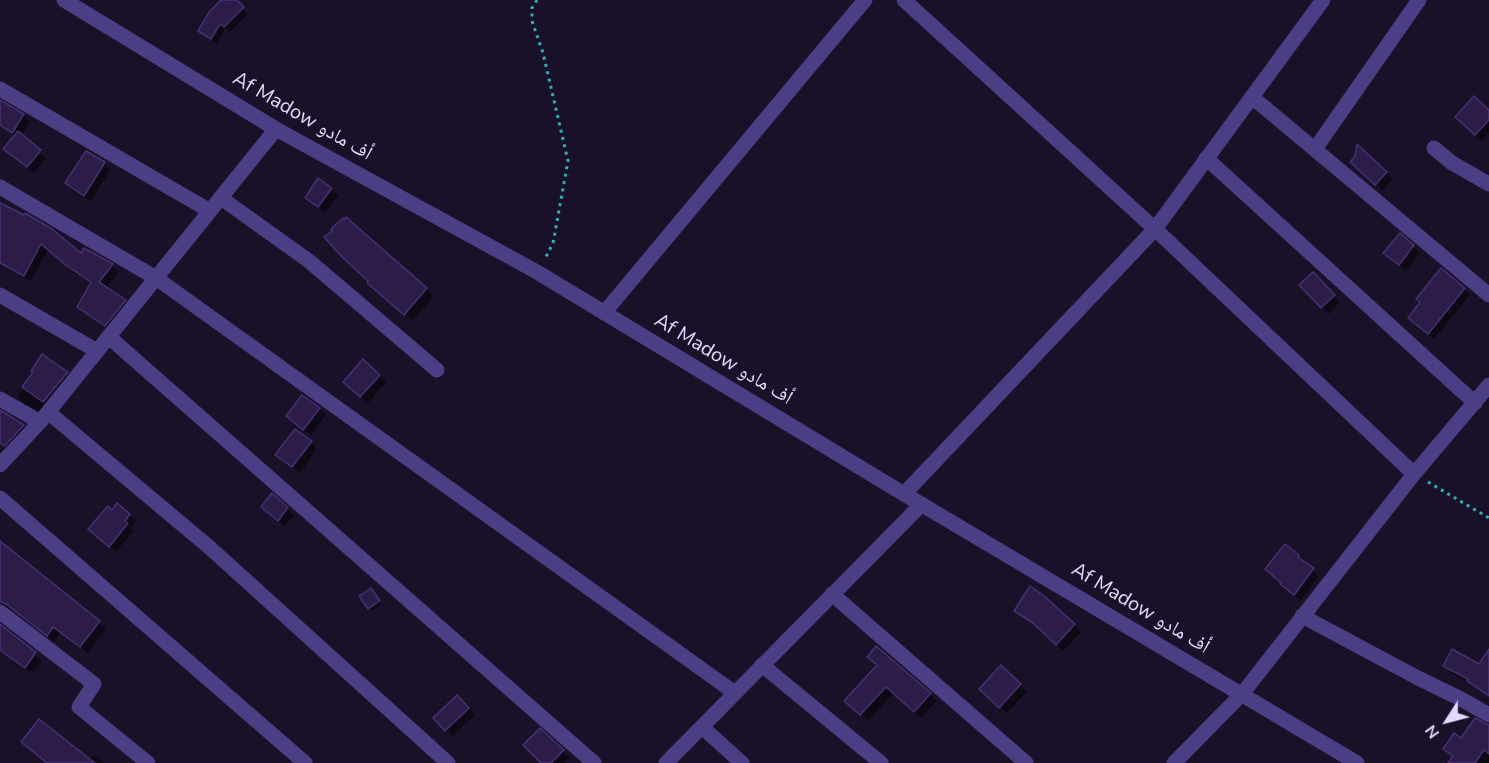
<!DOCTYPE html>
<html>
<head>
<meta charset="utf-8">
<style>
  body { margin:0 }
  #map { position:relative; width:1489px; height:763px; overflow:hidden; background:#181128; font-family:"Nunito Sans",sans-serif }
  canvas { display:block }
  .north { position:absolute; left:1417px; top:691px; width:60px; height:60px; -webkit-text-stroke:4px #181128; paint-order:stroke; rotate:234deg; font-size:16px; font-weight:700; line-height:24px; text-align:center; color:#e2d9fe }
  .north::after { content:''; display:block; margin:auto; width:21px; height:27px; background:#e2d9fe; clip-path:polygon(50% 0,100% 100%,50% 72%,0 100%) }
</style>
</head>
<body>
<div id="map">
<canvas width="1489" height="763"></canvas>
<div class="north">N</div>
</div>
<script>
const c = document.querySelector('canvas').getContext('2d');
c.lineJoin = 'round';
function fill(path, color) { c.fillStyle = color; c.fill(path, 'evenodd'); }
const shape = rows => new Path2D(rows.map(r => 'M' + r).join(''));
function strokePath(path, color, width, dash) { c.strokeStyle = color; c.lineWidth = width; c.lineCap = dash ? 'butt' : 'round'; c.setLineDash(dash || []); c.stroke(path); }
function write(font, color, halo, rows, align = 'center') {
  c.font = font + ' "Nunito Sans","Noto Naskh Arabic",sans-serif'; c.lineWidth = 4.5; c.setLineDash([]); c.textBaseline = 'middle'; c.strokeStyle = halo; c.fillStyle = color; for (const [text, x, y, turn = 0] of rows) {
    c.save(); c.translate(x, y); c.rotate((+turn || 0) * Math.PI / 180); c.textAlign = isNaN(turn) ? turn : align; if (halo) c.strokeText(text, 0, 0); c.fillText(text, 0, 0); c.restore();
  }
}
fill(shape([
  [223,0,235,0,248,14,230,32,226,28,217,43,206,37,200,31],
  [0,102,23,115,30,122,21,136,46,158,34,173,12,156,16,136,0,126],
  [1489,112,1489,133,1482,141,1457,117],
  [1358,147,1393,179,1383,190,1359,168,1356,157],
  [104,163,110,170,91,201,73,190,67,183],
  [331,189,338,195,325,213,307,198],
  [21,216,81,255,85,249,112,265,118,272,106,289,125,301,131,308,112,331,86,314,79,307,92,283,75,273,48,249,31,281,5,267,0,262,0,258],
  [346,219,434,296,412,321,376,290,370,281,344,222],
  [1413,246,1420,253,1406,270,1392,260],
  [1442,270,1470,295,1434,339,1415,324],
  [1313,274,1340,302,1329,314,1301,285],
  [363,361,386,382,368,403,352,388],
  [35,373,67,373,74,379,45,415,24,403,18,397],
  [319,409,326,415,311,435,295,423],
  [0,412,24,426,30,432,12,451,0,443],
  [311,443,317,449,300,473,284,461],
  [272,495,294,515,285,526,270,514],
  [118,505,136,521,131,528,133,531,116,552,96,535],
  [0,543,106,629,88,653,61,632,54,641,14,611,10,609,4,609,0,612],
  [1298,556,1319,576,1301,600,1289,591],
  [374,593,382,604,372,611,361,596],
  [1043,596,1081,632,1063,651,1042,630,1022,617,1016,611],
  [0,626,42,661,32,674,0,649],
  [877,648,937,701,921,718,894,693,868,721,846,700,879,665],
  [1489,656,1489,697,1472,684,1453,674,1444,666,1479,666],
  [1001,667,1027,691,1007,713,981,689],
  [457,697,475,715,452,736,435,718],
  [1489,726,1489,763,1450,763,1454,758,1445,749],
  [540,730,570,758,564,763,543,763],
  [23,742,89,760,94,755,104,763,47,763]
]), '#0007');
const building = shape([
  [221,0,237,0,244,7,224,27,220,24,211,39,198,31,209,12,221,0],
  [1474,96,1489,110,1489,120,1475,135,1455,117,1474,96],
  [0,100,24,114,12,133,0,125,0,100],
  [18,131,41,150,27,167,3,149,18,131],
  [1357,144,1387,172,1375,185,1350,162,1355,156,1357,144],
  [86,151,105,162,84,196,65,183,86,151],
  [318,178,332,188,318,207,305,198,318,178],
  [0,203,24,215,25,213,52,229,81,253,84,248,113,264,99,282,126,300,105,326,77,307,91,282,67,266,41,244,24,276,0,263,0,203],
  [346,217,427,288,404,315,367,283,368,281,341,256,324,237,332,231,331,229,343,218,344,220,346,217],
  [1400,233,1414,245,1399,265,1383,253,1400,233],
  [1441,268,1465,288,1428,334,1408,318,1420,302,1416,299,1441,268],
  [1313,272,1335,295,1321,308,1299,285,1313,272],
  [42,354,68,372,43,402,22,387,33,372,31,371,42,354],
  [363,359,380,375,360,397,343,382,363,359],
  [302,395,320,408,303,430,286,416,302,395],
  [0,410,24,425,5,446,0,443,0,410],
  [295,429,312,441,292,467,275,455,295,429],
  [272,493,288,507,278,521,261,507,272,493],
  [117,503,130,514,125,521,128,523,109,547,88,529,108,506,112,510,117,503],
  [0,541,100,621,80,647,53,627,47,636,6,604,0,602,0,541],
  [1285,544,1299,555,1298,557,1314,568,1294,595,1280,584,1281,583,1265,569,1285,544],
  [1030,586,1043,595,1075,624,1056,645,1033,623,1014,611,1030,586],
  [371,588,380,601,368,609,359,596,371,588],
  [0,624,36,652,25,668,0,650,0,624],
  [876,646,931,693,914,712,886,687,860,715,844,701,877,665,867,657,876,646],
  [1452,649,1479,664,1489,649,1489,696,1467,681,1468,679,1443,666,1452,649],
  [1001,665,1021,684,999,708,979,689,1001,665],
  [457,695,469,708,445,731,433,718,457,695],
  [1475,718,1489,725,1489,754,1484,750,1475,763,1448,763,1453,756,1443,749,1454,733,1461,738,1475,718],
  [39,719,95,763,47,763,21,742,39,719],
  [540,728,564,750,551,763,541,763,523,745,540,728]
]);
fill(building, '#2c1d48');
strokePath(building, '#473073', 1.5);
strokePath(shape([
  [537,0,532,8,532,21,543,53,568,161,553,243,545,259],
  [1428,482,1489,518]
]), '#34abb6', 3, [3, 4.5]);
strokePath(shape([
  [64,0,276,129,537,272,904,494,1357,763],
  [904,0,1155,229,1414,474],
  [0,89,210,211],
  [1252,97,1489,295],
  [1434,148,1452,163,1489,184],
  [1315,149,1419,0],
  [1206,158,1475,403],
  [0,187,156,278,735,693],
  [221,198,309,261,437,370],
  [0,295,97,351],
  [604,313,865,0],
  [109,337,594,763],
  [0,399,40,422],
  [48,412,209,547,448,763],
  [0,465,40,422,276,129],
  [904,494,1155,229,1323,0],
  [0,498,305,763],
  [832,594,1026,763],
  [0,612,94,684,79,707,148,763],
  [1302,616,1418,678,1461,699,1489,715],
  [762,665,881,763],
  [702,727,742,763],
  [666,763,922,504],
  [1174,763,1242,694,1414,474,1489,385]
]), '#4b3e85', 15);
write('20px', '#e2d9fe', '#181128', [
  ["Af Madow أف مادو",302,117,30],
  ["Af Madow أف مادو",723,360,31],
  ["Af Madow أف مادو",1140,609,31]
]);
</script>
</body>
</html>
